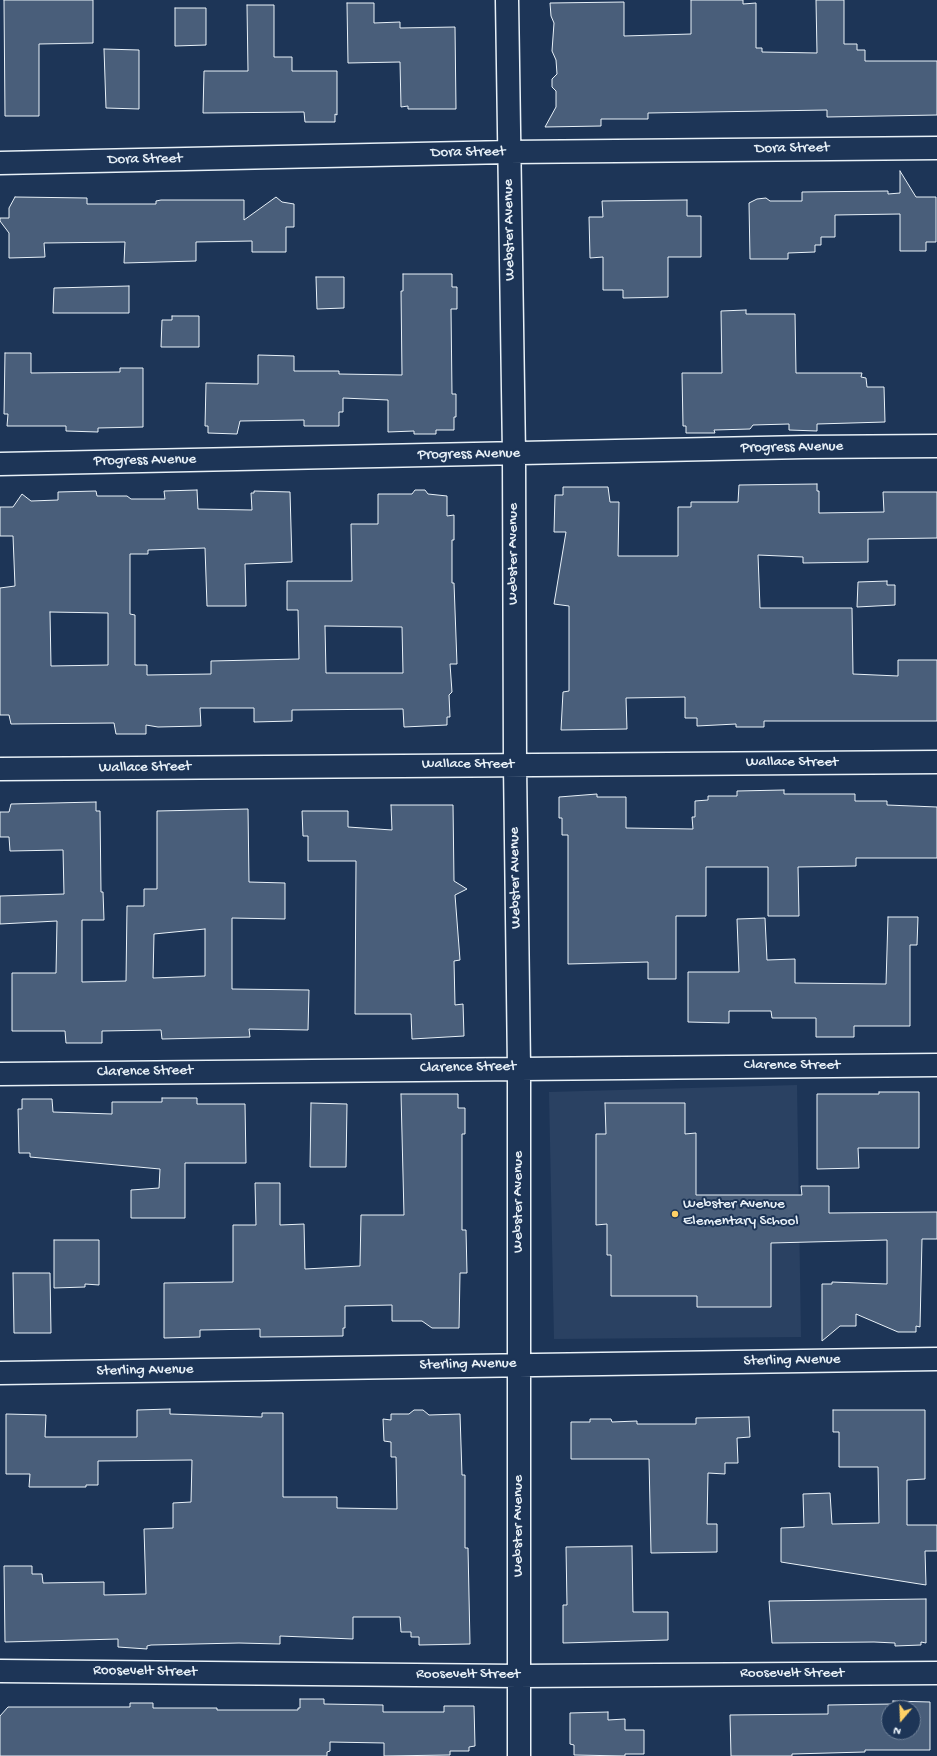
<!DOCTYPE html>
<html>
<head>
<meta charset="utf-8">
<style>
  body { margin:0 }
  #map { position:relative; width:937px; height:1756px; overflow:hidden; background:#1d3557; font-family:"Gochi Hand",sans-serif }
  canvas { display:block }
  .north { position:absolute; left:881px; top:1700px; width:40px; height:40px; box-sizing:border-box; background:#1d3557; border:1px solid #6e8097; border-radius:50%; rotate:199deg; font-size:11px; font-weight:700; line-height:16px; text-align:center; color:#e8f1f8 }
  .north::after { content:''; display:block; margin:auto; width:14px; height:18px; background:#ffd166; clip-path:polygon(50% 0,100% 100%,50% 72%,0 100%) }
</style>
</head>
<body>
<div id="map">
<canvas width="937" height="1756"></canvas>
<div class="north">N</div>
</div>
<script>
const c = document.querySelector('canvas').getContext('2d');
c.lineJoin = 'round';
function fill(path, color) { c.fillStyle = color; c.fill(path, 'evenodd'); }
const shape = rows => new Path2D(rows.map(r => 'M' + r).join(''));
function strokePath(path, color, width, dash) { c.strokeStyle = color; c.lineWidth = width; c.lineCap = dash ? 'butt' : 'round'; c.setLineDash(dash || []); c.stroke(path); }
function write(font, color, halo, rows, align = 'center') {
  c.font = font + ' "Gochi Hand",sans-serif'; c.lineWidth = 4; c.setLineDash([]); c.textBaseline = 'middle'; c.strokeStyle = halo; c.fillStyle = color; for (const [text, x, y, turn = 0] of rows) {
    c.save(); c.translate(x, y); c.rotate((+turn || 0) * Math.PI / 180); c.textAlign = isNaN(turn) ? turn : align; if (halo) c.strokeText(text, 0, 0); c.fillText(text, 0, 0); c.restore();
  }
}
fill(shape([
  [797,1085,801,1337,554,1339,549,1092]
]), '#2a4162');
const building = shape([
  [4,0,93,0,93,43,39,44,39,116,5,116,4,0],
  [691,0,743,0,743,4,756,3,756,48,762,48,762,52,817,53,816,0,844,0,844,44,857,44,857,50,865,50,865,61,937,61,937,115,827,117,827,110,648,113,648,119,601,119,601,126,545,127,556,107,556,91,552,87,552,79,557,74,556,60,552,51,554,23,551,16,550,3,624,2,624,36,691,34,691,0],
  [347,3,374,3,374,23,400,22,400,28,455,27,456,109,408,109,408,106,401,107,400,62,348,63,347,3],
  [247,5,274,5,274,57,292,57,292,71,337,71,337,115,335,114,335,122,305,122,304,112,203,113,204,71,248,71,247,5],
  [175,8,206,8,206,45,175,46,175,8],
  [104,49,139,50,139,109,106,108,104,49],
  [900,171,916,197,936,197,936,242,926,242,926,251,900,251,900,214,835,215,835,237,821,237,821,245,815,245,815,252,788,253,788,259,750,259,749,203,757,199,766,198,770,201,802,201,802,192,888,191,888,194,900,193,900,171],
  [15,197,87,198,87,204,156,204,156,201,161,200,244,200,244,220,276,197,282,202,294,204,294,227,286,227,286,252,252,252,252,241,196,242,196,261,124,263,125,242,44,243,45,257,9,258,9,233,0,221,0,218,9,218,9,208,15,197],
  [687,200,687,216,701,216,701,257,668,257,668,297,623,298,623,290,603,290,603,257,590,258,589,217,603,217,602,201,687,200],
  [403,274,452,274,452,287,457,287,457,309,451,309,452,394,456,394,456,417,454,417,454,430,436,430,436,434,414,434,414,431,388,432,388,400,343,398,343,412,339,412,339,426,304,426,304,420,240,421,237,434,208,433,208,426,205,426,206,383,258,384,258,355,294,356,294,371,339,371,339,374,402,375,401,291,403,291,403,274],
  [316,277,344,277,344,308,317,309,316,277],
  [129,286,129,313,53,313,54,288,129,286],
  [746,310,746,314,795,314,796,373,862,373,861,377,866,378,867,387,884,387,885,422,817,424,817,431,789,430,789,424,753,425,750,429,714,430,715,433,686,433,686,426,683,426,682,373,722,373,721,311,746,310],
  [172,316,199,316,199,347,161,347,162,320,172,320,172,316],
  [5,353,31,353,31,373,120,372,120,368,143,368,143,427,98,428,98,432,66,431,66,426,7,426,8,414,4,414,5,353],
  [817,484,817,491,819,491,819,513,884,512,883,492,937,492,937,538,868,539,868,562,803,563,803,557,758,555,760,608,852,608,853,674,898,676,898,660,937,660,937,721,764,721,764,727,736,727,736,724,697,726,697,718,685,718,685,697,626,698,627,729,561,730,563,692,569,691,569,606,554,604,566,532,554,532,555,495,563,495,563,487,608,487,610,502,619,502,618,556,678,556,678,507,691,507,691,502,738,502,739,485,817,484],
  [197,490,198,509,252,510,251,493,254,493,254,491,290,492,292,562,245,564,246,606,207,606,205,548,148,550,148,554,130,554,130,614,135,615,135,665,147,665,147,675,211,674,211,661,299,659,298,610,287,610,287,581,352,581,351,524,378,524,378,494,412,494,415,490,425,490,428,494,447,496,447,516,454,515,454,540,452,540,452,583,454,583,457,664,450,664,452,692,449,695,450,717,447,717,447,725,404,727,403,709,292,710,292,721,254,722,254,708,200,708,201,726,158,727,146,725,146,734,116,734,114,723,11,724,9,715,0,715,0,588,15,586,13,536,0,536,0,507,13,507,22,494,31,501,58,500,58,492,96,491,97,496,127,496,131,499,165,499,164,491,197,490],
  [50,612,108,613,108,665,51,666,50,612],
  [325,626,402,627,403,673,326,673,325,626],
  [887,581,887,585,895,585,895,605,857,607,858,582,887,581],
  [784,790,784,794,855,794,855,801,887,801,887,805,937,807,937,858,856,858,856,866,798,867,799,916,768,916,768,867,706,867,706,916,676,916,676,979,648,979,648,962,568,964,568,835,562,835,562,818,559,818,559,797,597,794,597,797,626,797,626,828,693,829,692,817,695,817,695,801,708,800,708,796,737,796,737,791,784,790],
  [96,802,96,811,100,811,101,892,103,892,104,920,82,920,82,982,126,981,127,906,144,906,144,889,157,889,157,811,248,809,249,882,285,883,285,919,232,918,232,989,309,990,308,1030,249,1029,250,1037,162,1039,161,1030,102,1031,102,1043,66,1043,65,1031,12,1031,12,973,56,973,57,921,0,924,0,896,64,894,63,850,10,851,9,837,0,837,0,812,9,812,11,804,96,802],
  [205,929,205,976,153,978,154,934,205,929],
  [391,805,453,805,454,881,467,889,455,895,460,960,454,961,455,1005,463,1004,464,1036,412,1039,411,1014,355,1014,356,861,308,861,308,836,303,836,302,811,348,811,348,827,392,830,391,805],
  [888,917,918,917,917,945,910,945,910,1026,854,1026,854,1037,816,1037,816,1018,772,1018,771,1011,729,1011,729,1023,688,1022,688,972,739,972,737,919,765,918,767,960,795,959,795,983,886,984,888,917],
  [879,1092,919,1092,919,1148,858,1148,859,1168,817,1169,817,1094,879,1094,879,1092],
  [401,1094,458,1094,458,1108,465,1108,465,1134,462,1134,462,1230,466,1230,467,1273,460,1273,459,1328,432,1328,422,1321,392,1321,392,1305,345,1306,345,1328,343,1328,343,1336,260,1337,260,1329,200,1330,200,1337,164,1338,164,1283,233,1282,233,1225,256,1225,255,1183,280,1183,280,1225,304,1224,305,1269,360,1266,361,1215,404,1215,401,1094],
  [162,1098,197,1098,197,1104,245,1104,246,1163,185,1163,185,1218,131,1218,131,1190,159,1188,160,1169,30,1157,30,1153,19,1153,18,1109,22,1109,22,1099,52,1099,53,1112,112,1114,112,1102,162,1102,162,1098],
  [311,1103,347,1104,346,1167,310,1167,311,1103],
  [605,1103,685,1103,685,1134,696,1133,696,1195,802,1195,801,1186,829,1186,829,1213,937,1212,937,1239,922,1239,920,1327,916,1326,916,1332,898,1332,856,1314,856,1326,840,1326,822,1341,822,1284,832,1284,832,1282,887,1284,887,1240,771,1243,771,1307,697,1307,697,1296,611,1296,611,1255,607,1255,607,1224,596,1225,596,1134,606,1134,605,1103],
  [54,1240,99,1240,99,1285,85,1284,85,1287,54,1288,54,1240],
  [13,1273,50,1273,51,1333,14,1333,13,1273],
  [170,1409,170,1414,262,1417,262,1413,283,1413,283,1497,337,1497,337,1508,397,1509,396,1457,391,1457,391,1442,384,1441,383,1419,391,1420,391,1414,409,1414,414,1410,423,1410,429,1415,460,1414,462,1475,465,1475,465,1548,468,1548,470,1644,419,1645,419,1637,411,1637,411,1632,401,1632,400,1617,353,1617,353,1639,280,1636,280,1644,239,1643,151,1645,147,1646,147,1649,118,1647,118,1639,5,1642,4,1566,32,1566,32,1574,42,1574,43,1583,104,1582,104,1595,146,1594,144,1529,173,1528,173,1503,191,1502,192,1460,98,1461,98,1485,86,1485,86,1487,29,1487,30,1474,6,1474,6,1414,46,1415,45,1437,137,1437,137,1410,170,1409],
  [833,1410,925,1410,925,1479,907,1480,907,1525,937,1525,937,1551,925,1551,926,1585,781,1562,781,1528,804,1527,803,1494,830,1493,832,1524,879,1523,878,1467,839,1467,839,1432,833,1432,833,1410],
  [749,1417,750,1437,737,1438,738,1463,725,1463,725,1474,708,1473,707,1524,717,1524,717,1552,651,1553,649,1459,571,1459,571,1422,590,1422,590,1419,611,1419,612,1422,637,1421,637,1424,696,1424,696,1418,749,1417],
  [632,1546,633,1612,668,1612,668,1640,563,1643,563,1605,567,1605,566,1547,632,1546],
  [926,1599,926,1643,921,1642,921,1645,895,1646,895,1643,874,1642,772,1643,769,1601,926,1599],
  [300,1699,324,1699,324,1704,383,1705,383,1712,444,1712,444,1706,474,1706,475,1746,469,1747,469,1751,450,1751,450,1755,384,1756,384,1743,330,1742,330,1751,327,1752,327,1756,0,1756,0,1716,8,1707,130,1707,130,1703,153,1703,153,1708,217,1708,217,1710,298,1710,298,1708,300,1708,300,1699],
  [893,1701,930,1702,930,1750,865,1750,865,1752,792,1754,792,1756,731,1756,730,1715,828,1714,828,1705,893,1704,893,1701],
  [889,1708,913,1708,913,1732,889,1732,889,1708],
  [608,1712,608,1720,625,1719,625,1730,644,1730,644,1754,625,1754,625,1756,574,1755,574,1745,570,1744,570,1713,608,1712]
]);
fill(building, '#495e7a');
strokePath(building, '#e8f1f8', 1);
const minor = shape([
  [507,0,514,454,515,765,519,1068,519,1756],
  [0,163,509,152,937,148],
  [0,464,805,447,937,446],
  [0,769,937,762],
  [0,1074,937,1065],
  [0,1373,937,1359],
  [0,1671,518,1676,937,1673]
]);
strokePath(minor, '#e8f1f8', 25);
strokePath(minor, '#1d3557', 22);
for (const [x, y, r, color] of [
  [675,1214,4,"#ffd166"]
]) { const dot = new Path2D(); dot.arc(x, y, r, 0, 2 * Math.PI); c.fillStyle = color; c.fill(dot); strokePath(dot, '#1d3557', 1.5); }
write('15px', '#e8f1f8', '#1d3557', [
  ["Dora Street",792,149,-1],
  ["Dora Street",468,153,-1],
  ["Dora Street",145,160,-1],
  ["Webster Avenue",510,230,-91],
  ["Progress Avenue",792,448,-1],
  ["Progress Avenue",469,455,-1],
  ["Progress Avenue",145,461,-1],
  ["Webster Avenue",514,554,-90],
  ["Wallace Street",792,763],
  ["Wallace Street",468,765],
  ["Wallace Street",145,768,-1],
  ["Webster Avenue",516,878,-91],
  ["Clarence Street",792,1066],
  ["Clarence Street",468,1068,-1],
  ["Clarence Street",145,1072,-1],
  ["Webster Avenue",519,1202,-90],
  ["Sterling Avenue",792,1361,-1],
  ["Sterling Avenue",468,1365,-1],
  ["Sterling Avenue",145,1371,-1],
  ["Webster Avenue",519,1526,-90],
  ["Roosevelt Street",145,1672,1],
  ["Roosevelt Street",792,1674],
  ["Roosevelt Street",468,1675]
]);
write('15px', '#e8f1f8', '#1d3557', [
  ["Webster Avenue",683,1205],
  ["Elementary School",683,1222]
], 'left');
</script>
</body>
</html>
